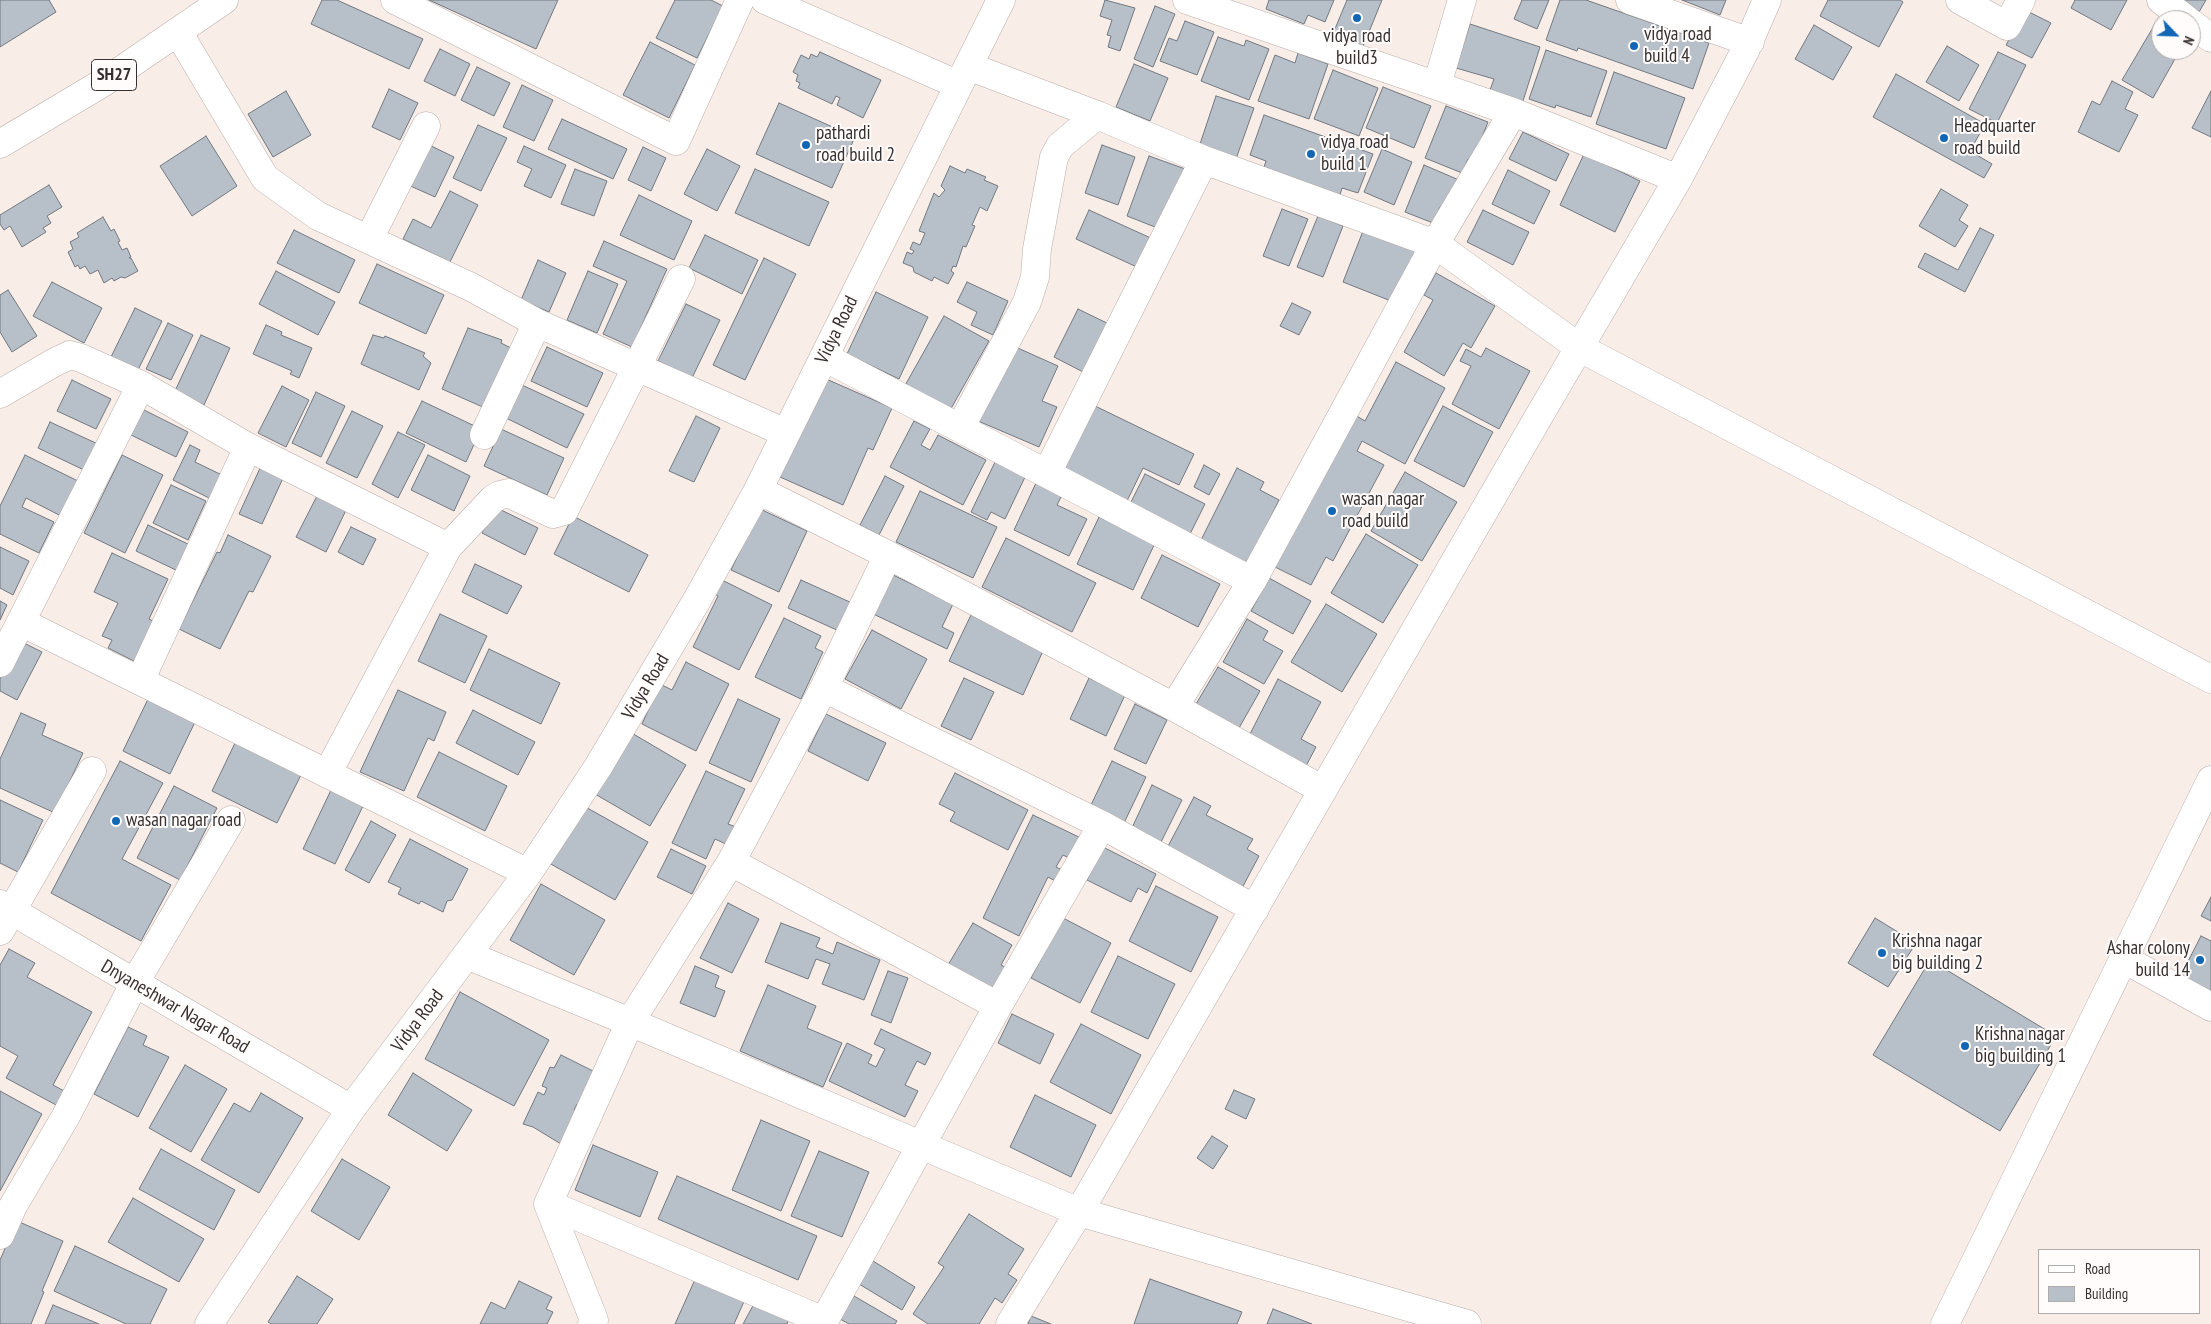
<!DOCTYPE html>
<html>
<head>
<meta charset="utf-8">
<style>
  body { margin:0 }
  #map { position:relative; width:2211px; height:1324px; overflow:hidden; background:#f9ede8; font-family:"PT Sans Narrow",sans-serif }
  canvas { display:block }
  .legend { position:absolute; left:2038px; top:1249px; width:162px; height:65px; box-sizing:border-box; background:#fffcfb; border:1px solid #afabaa; margin:0; padding:6px 9px; list-style:none; font-size:15px; color:#363130 }
  .legend li { display:flex; align-items:center; gap:10px; height:25px }
  .legend b { width:25px; border:1px solid #afabaa }
  .north { position:absolute; left:2151px; top:10px; width:50px; height:50px; box-sizing:border-box; background:#fffcfb; border:1px solid #afabaa; border-radius:50%; rotate:114deg; font-size:14px; font-weight:700; line-height:20px; text-align:center; color:#363130 }
  .north::after { content:''; display:block; margin:auto; width:18px; height:22px; background:#1167b5; clip-path:polygon(50% 0,100% 100%,50% 72%,0 100%) }
</style>
</head>
<body>
<div id="map">
<canvas width="2211" height="1324"></canvas>
<ul class="legend">
<li><b style="height:6px;background:#fff"></b>Road</li>
<li><b style="height:14px;background:#b7bfc8"></b>Building</li>
</ul>
<div class="north">N</div>
</div>
<script>
const c = document.querySelector('canvas').getContext('2d');
c.lineJoin = 'round';
function fill(path, color) { c.fillStyle = color; c.fill(path, 'evenodd'); }
const shape = rows => new Path2D(rows.map(r => 'M' + r).join(''));
function strokePath(path, color, width, dash) { c.strokeStyle = color; c.lineWidth = width; c.lineCap = dash ? 'butt' : 'round'; c.setLineDash(dash || []); c.stroke(path); }
function write(font, color, halo, rows, align = 'center') {
  c.font = font + ' "PT Sans Narrow",sans-serif'; c.lineWidth = 4; c.setLineDash([]); c.textBaseline = 'middle'; c.strokeStyle = halo; c.fillStyle = color; for (const [text, x, y, turn = 0] of rows) {
    c.save(); c.translate(x, y); c.rotate((+turn || 0) * Math.PI / 180); c.textAlign = isNaN(turn) ? turn : align; if (halo) c.strokeText(text, 0, 0); c.fillText(text, 0, 0); c.restore();
  }
}
const building = shape([
  [0,0,49,0,56,12,0,47,0,0],
  [322,0,337,0,423,39,409,69,311,24,322,0],
  [429,0,558,0,536,49,429,0],
  [675,0,711,0,723,6,697,58,656,38,675,0],
  [1105,0,1135,8,1120,51,1108,47,1111,36,1107,35,1112,20,1100,16,1105,0],
  [1269,0,1334,0,1325,22,1308,15,1304,24,1266,9,1269,0],
  [1347,0,1382,0,1362,49,1332,36,1347,0],
  [1522,0,1549,0,1537,29,1514,19,1522,0],
  [1560,0,1586,0,1709,43,1693,89,1578,48,1577,51,1546,40,1560,0],
  [1682,0,1726,0,1720,15,1682,0],
  [1828,0,1900,0,1903,2,1879,47,1820,16,1828,0],
  [2075,0,2127,0,2111,30,2071,8,2075,0],
  [2179,0,2206,0,2199,12,2179,0],
  [1155,6,1175,14,1153,67,1134,59,1155,6],
  [2025,10,2051,23,2032,58,2006,45,2025,10],
  [1185,21,1214,32,1197,75,1160,61,1169,38,1177,41,1185,21],
  [1470,24,1540,47,1523,101,1490,90,1494,79,1456,68,1470,24],
  [2155,24,2161,27,2161,50,2180,50,2153,98,2122,80,2155,24],
  [1814,25,1852,47,1833,80,1795,59,1814,25],
  [1218,37,1244,46,1246,40,1269,49,1249,100,1201,81,1218,37],
  [650,42,695,65,669,118,623,95,650,42],
  [1947,46,1979,65,1959,101,1926,82,1947,46],
  [440,49,470,64,455,96,424,81,440,49],
  [1546,50,1607,71,1591,117,1556,105,1555,108,1529,99,1546,50],
  [820,52,881,80,863,118,837,105,840,98,836,96,832,104,798,88,800,83,796,81,798,75,793,72,801,55,809,59,811,54,817,57,820,52],
  [1998,52,2026,65,1997,123,1969,109,1998,52],
  [1298,53,1328,64,1309,119,1258,101,1275,55,1295,63,1298,53],
  [1134,64,1168,78,1150,121,1116,107,1134,64],
  [477,67,510,83,494,116,461,100,477,67],
  [1333,70,1378,88,1359,136,1314,119,1333,70],
  [1614,72,1685,98,1666,149,1596,124,1614,72],
  [1896,74,1985,124,1970,151,1992,164,1984,178,1873,117,1896,74],
  [2112,81,2133,92,2125,109,2138,115,2119,152,2078,132,2092,101,2100,105,2112,81],
  [522,85,553,100,534,141,503,127,522,85],
  [1383,87,1431,106,1414,148,1366,128,1383,87],
  [389,89,418,103,400,140,372,127,389,89],
  [286,91,311,135,273,157,248,114,286,91],
  [2211,91,2211,137,2192,128,2211,91],
  [1216,96,1254,108,1236,159,1199,147,1216,96],
  [779,103,855,137,832,188,756,154,779,103],
  [1446,106,1488,122,1473,160,1468,159,1462,173,1425,158,1446,106],
  [1264,115,1373,154,1358,193,1342,188,1340,195,1264,167,1266,161,1250,155,1264,115],
  [562,119,627,149,613,179,548,149,562,119],
  [478,125,507,138,481,191,453,178,478,125],
  [1523,132,1569,154,1556,181,1509,159,1523,132],
  [206,136,237,186,192,216,160,166,206,136],
  [425,143,454,157,435,197,406,184,425,143],
  [1102,145,1135,157,1118,205,1085,193,1102,145],
  [524,146,566,165,551,198,524,186,532,169,517,162,524,146],
  [643,147,666,158,651,191,628,180,643,147],
  [707,149,740,166,717,211,684,194,707,149],
  [1382,149,1412,162,1394,205,1364,192,1382,149],
  [1584,154,1640,181,1615,232,1560,205,1584,154],
  [1149,156,1188,170,1165,231,1127,216,1149,156],
  [1424,165,1459,180,1447,210,1440,207,1433,223,1405,212,1424,165],
  [950,166,965,173,967,169,986,177,984,180,998,186,987,211,980,207,972,225,975,226,966,247,963,246,956,267,953,266,951,271,954,273,948,284,934,277,932,281,914,272,913,267,903,263,907,252,912,254,914,251,910,249,913,242,920,245,925,233,919,231,934,193,939,197,945,190,941,186,950,166],
  [575,169,607,181,594,216,561,204,575,169],
  [755,169,829,202,809,246,735,213,755,169],
  [1508,170,1550,191,1534,224,1492,204,1508,170],
  [49,185,62,207,47,216,51,223,43,228,46,232,22,247,10,226,4,230,0,224,0,215,49,185],
  [1941,189,1968,205,1959,220,1968,226,1955,247,1919,226,1941,189],
  [450,191,478,205,450,262,403,239,413,219,431,228,450,191],
  [639,195,692,221,674,260,620,235,639,195],
  [1282,209,1308,219,1289,266,1263,256,1282,209],
  [1089,210,1153,239,1139,268,1076,239,1089,210],
  [1483,210,1529,232,1513,265,1467,242,1483,210],
  [1318,216,1343,226,1323,277,1297,267,1318,216],
  [103,217,111,231,114,229,120,241,118,242,122,250,127,248,131,257,129,258,131,258,138,271,125,278,121,277,114,281,112,278,104,283,98,270,90,274,85,266,80,269,78,265,75,267,68,252,73,249,70,242,79,237,77,233,103,217],
  [1980,228,1994,235,1965,292,1918,267,1925,253,1958,270,1980,228],
  [294,230,355,260,339,293,277,263,294,230],
  [1363,231,1416,251,1396,303,1343,282,1363,231],
  [705,235,758,260,742,294,689,268,705,235],
  [604,241,667,269,632,347,603,334,627,281,593,266,604,241],
  [764,258,796,274,745,380,713,365,764,258],
  [538,260,566,273,549,312,521,300,538,260],
  [377,264,444,295,426,334,359,303,377,264],
  [276,271,335,302,318,335,259,304,276,271],
  [588,271,618,284,597,333,567,320,588,271],
  [1436,273,1495,306,1471,348,1463,343,1444,376,1404,352,1433,300,1424,295,1436,273],
  [52,282,102,308,84,343,33,316,52,282],
  [967,282,1008,301,993,335,971,325,977,312,957,302,967,282],
  [8,290,37,336,12,352,0,332,0,295,8,290],
  [876,292,928,317,899,379,847,354,876,292],
  [1292,303,1311,312,1299,335,1280,326,1292,303],
  [686,304,720,320,692,378,658,361,686,304],
  [135,308,162,321,138,370,111,357,135,308],
  [1078,309,1111,325,1087,374,1054,357,1078,309],
  [944,316,989,341,948,414,903,389,944,316],
  [168,323,193,335,171,380,146,369,168,323],
  [266,325,282,332,281,335,312,348,299,378,290,374,292,371,253,354,266,325],
  [468,328,502,340,501,343,511,348,485,408,442,389,468,328],
  [201,335,230,348,204,405,175,391,201,335],
  [373,335,384,338,385,336,425,353,423,356,431,363,419,390,361,364,373,335],
  [1011,345,1058,366,1042,401,1057,407,1039,447,978,421,1011,345],
  [547,347,603,373,587,407,531,381,547,347],
  [1486,348,1530,371,1499,429,1452,404,1471,366,1460,361,1466,349,1481,357,1486,348],
  [1396,362,1445,388,1405,464,1362,441,1357,451,1384,465,1333,561,1326,557,1311,585,1275,567,1355,415,1365,421,1396,362],
  [824,378,892,408,873,450,868,448,843,505,780,477,824,378],
  [72,380,111,399,96,429,57,411,72,380],
  [522,385,584,414,567,448,506,418,522,385],
  [282,386,309,400,286,447,258,433,282,386],
  [316,392,345,406,321,457,292,443,316,392],
  [422,401,481,429,466,462,406,433,422,401],
  [1093,405,1194,454,1179,485,1143,468,1126,503,1061,473,1093,405],
  [1443,406,1493,432,1464,487,1414,461,1443,406],
  [144,410,188,432,176,457,131,435,144,410],
  [352,411,383,426,357,478,326,463,352,411],
  [696,416,720,428,694,482,669,471,696,416],
  [914,421,930,429,921,445,930,450,938,435,986,460,963,505,890,467,914,421],
  [50,422,98,444,86,471,38,448,50,422],
  [501,429,564,458,547,495,484,466,501,429],
  [398,432,425,445,398,498,372,484,398,432],
  [190,445,200,450,195,462,224,476,213,500,173,480,190,445],
  [25,455,78,481,61,516,26,498,22,507,54,522,39,553,0,534,0,506,25,455],
  [122,455,163,475,125,553,84,533,122,455],
  [428,455,470,476,454,511,411,490,428,455],
  [996,460,1026,475,1005,519,991,512,987,520,971,512,996,460],
  [1204,465,1220,474,1209,495,1194,487,1204,465],
  [261,466,284,476,262,524,239,514,261,466],
  [1237,468,1264,482,1260,490,1279,500,1246,567,1199,544,1237,468],
  [1405,472,1457,502,1422,561,1371,531,1405,472],
  [1145,474,1205,504,1187,540,1127,510,1145,474],
  [885,476,904,486,879,535,860,525,885,476],
  [1036,483,1062,495,1057,505,1087,519,1069,556,1014,530,1036,483],
  [171,485,206,501,188,540,153,523,171,485],
  [920,491,997,527,973,578,896,542,920,491],
  [319,492,348,506,326,552,296,537,319,492],
  [495,507,538,528,525,555,482,533,495,507],
  [760,509,807,531,779,592,731,570,760,509],
  [573,516,648,555,629,592,554,554,573,516],
  [1099,517,1155,543,1133,590,1077,564,1099,517],
  [148,525,190,545,178,571,136,551,148,525],
  [351,527,376,539,363,565,338,552,351,527],
  [1366,534,1418,565,1383,623,1331,593,1366,534],
  [228,535,271,556,253,592,249,591,220,649,179,629,217,552,220,553,228,535],
  [1006,538,1096,583,1072,632,982,587,1006,538],
  [0,547,29,561,13,595,0,588,0,547],
  [112,553,168,579,149,619,155,622,136,662,108,648,112,640,102,636,118,603,94,592,112,553],
  [1162,555,1220,584,1198,627,1141,598,1162,555],
  [475,564,522,586,507,614,462,592,475,564],
  [889,573,953,604,942,627,954,633,947,649,869,612,889,573],
  [1269,578,1311,601,1293,634,1251,611,1269,578],
  [720,579,772,605,739,670,693,647,718,596,713,593,720,579],
  [801,580,852,603,839,631,788,608,801,580],
  [0,601,7,605,0,620,0,601],
  [1326,604,1377,634,1342,692,1291,662,1326,604],
  [440,614,487,636,465,683,418,661,440,614],
  [971,615,1043,651,1023,695,949,661,971,615],
  [784,618,821,636,815,648,823,652,801,699,755,677,784,618],
  [1247,619,1268,631,1263,640,1283,651,1264,684,1223,662,1247,619],
  [872,630,927,659,901,709,845,679,872,630],
  [20,641,42,652,17,700,0,691,0,679,20,641],
  [489,649,560,683,541,724,470,690,489,649],
  [686,662,729,684,696,751,642,724,660,684,672,690,686,662],
  [1218,667,1260,691,1239,728,1196,704,1218,667],
  [964,678,994,692,971,740,941,726,964,678],
  [1089,678,1125,695,1106,736,1070,719,1089,678],
  [1278,679,1321,702,1301,739,1316,747,1306,766,1249,736,1278,679],
  [398,690,446,712,434,741,428,738,404,791,360,772,398,690],
  [149,697,196,720,170,774,123,751,149,697],
  [738,699,780,719,751,782,709,763,738,699],
  [1135,704,1167,720,1146,764,1114,749,1135,704],
  [473,710,535,742,518,775,456,743,473,710],
  [21,713,46,724,42,735,83,753,55,813,0,788,0,759,21,713],
  [826,714,886,743,868,781,808,751,826,714],
  [630,732,686,765,650,826,595,794,630,732],
  [235,743,301,775,277,823,212,791,235,743],
  [439,752,507,786,485,831,417,797,439,752],
  [120,761,163,783,122,859,171,885,141,941,51,893,120,761],
  [1112,761,1146,777,1124,823,1090,807,1112,761],
  [706,771,745,789,728,824,736,827,728,845,715,839,706,859,672,843,706,771],
  [955,773,1028,810,1008,850,950,821,955,812,939,804,955,773],
  [1152,785,1182,800,1159,846,1130,832,1152,785],
  [174,786,217,808,180,880,137,858,174,786],
  [332,788,364,804,335,864,303,849,332,788],
  [1194,797,1211,806,1206,815,1253,839,1247,849,1259,856,1241,890,1166,850,1194,797],
  [0,800,43,820,18,872,0,863,0,800],
  [582,805,648,842,615,900,549,863,582,805],
  [1033,815,1083,839,1073,860,1063,855,1056,867,1064,871,1059,883,1048,877,1019,936,983,918,1033,815],
  [371,821,396,835,369,883,345,870,371,821],
  [410,839,468,869,452,900,447,901,443,912,421,901,419,904,398,894,401,888,388,882,410,839],
  [1103,847,1156,874,1147,893,1138,888,1131,902,1087,880,1103,847],
  [671,849,706,866,692,894,657,877,671,849],
  [541,884,605,920,574,975,510,940,541,884],
  [1156,886,1218,917,1191,972,1129,941,1156,886],
  [2211,897,2211,921,2201,916,2211,897],
  [728,903,759,919,732,973,700,958,728,903],
  [1063,918,1111,943,1080,1003,1031,978,1063,918],
  [1875,918,1916,943,1888,987,1848,963,1875,918],
  [781,923,820,938,816,947,833,954,837,942,880,960,864,1000,822,984,830,964,816,959,808,979,765,962,781,923],
  [973,923,1012,945,1001,965,1009,969,996,993,948,965,973,923],
  [2201,936,2211,941,2211,996,2179,979,2201,936],
  [9,949,35,963,27,977,92,1012,53,1085,66,1092,58,1106,6,1078,18,1056,0,1046,0,965,9,949],
  [1118,956,1175,984,1148,1039,1091,1012,1118,956],
  [1930,960,2056,1036,2000,1131,1873,1055,1930,960],
  [695,966,719,976,715,987,725,991,715,1017,680,1003,695,966],
  [888,971,908,978,891,1023,871,1015,888,971],
  [768,985,816,1006,807,1028,842,1043,823,1087,740,1051,768,985],
  [460,992,549,1040,514,1106,425,1059,460,992],
  [1012,1014,1054,1034,1040,1064,998,1043,1012,1014],
  [1081,1024,1141,1055,1111,1114,1050,1082,1081,1024],
  [128,1027,147,1036,143,1045,169,1057,138,1117,94,1094,128,1027],
  [881,1029,931,1053,925,1065,917,1061,905,1085,918,1091,905,1117,829,1081,847,1043,872,1055,868,1063,876,1067,885,1049,874,1044,881,1029],
  [561,1055,597,1073,583,1108,577,1104,574,1110,580,1113,561,1144,533,1127,523,1124,538,1092,544,1095,547,1088,542,1086,550,1067,554,1068,561,1055],
  [185,1065,227,1089,191,1152,149,1128,185,1065],
  [413,1073,472,1110,447,1151,388,1115,413,1073],
  [1234,1090,1255,1099,1246,1119,1225,1109,1234,1090],
  [0,1091,42,1114,0,1191,0,1091],
  [261,1093,303,1118,259,1193,201,1160,234,1103,250,1112,261,1093],
  [1035,1095,1096,1125,1071,1177,1010,1147,1035,1095],
  [761,1120,810,1141,781,1211,732,1190,761,1120],
  [1212,1136,1228,1146,1213,1169,1197,1158,1212,1136],
  [593,1145,658,1172,640,1217,575,1190,593,1145],
  [161,1149,235,1190,214,1230,139,1189,161,1149],
  [819,1151,869,1172,842,1237,791,1216,819,1151],
  [342,1159,390,1187,359,1240,311,1211,342,1159],
  [677,1176,817,1236,798,1280,658,1219,677,1176],
  [133,1198,204,1239,179,1282,108,1242,133,1198],
  [969,1214,1024,1249,1008,1274,1017,1280,1002,1303,995,1298,979,1324,928,1324,913,1314,944,1267,938,1263,969,1214],
  [17,1221,63,1241,42,1291,44,1292,31,1324,0,1324,0,1260,17,1221],
  [75,1246,167,1289,150,1324,126,1324,54,1291,75,1246],
  [873,1261,915,1287,902,1310,859,1284,873,1261],
  [697,1275,746,1297,734,1324,675,1324,697,1275],
  [297,1276,333,1299,317,1324,271,1324,268,1322,297,1276],
  [1150,1279,1242,1312,1237,1324,1134,1324,1150,1279],
  [519,1281,552,1297,546,1309,553,1312,547,1324,480,1324,491,1302,505,1309,519,1281],
  [854,1296,897,1321,895,1324,849,1324,840,1319,854,1296],
  [755,1302,789,1319,787,1324,743,1324,755,1302],
  [53,1305,99,1324,45,1324,53,1305],
  [1273,1309,1312,1324,1267,1324,1273,1309],
  [1031,1316,1051,1324,1028,1324,1031,1316]
]);
fill(building, '#b7bfc8');
strokePath(building, '#727981', 1);
const minor = shape([
  [395,0,676,141,740,0],
  [765,0,959,85],
  [1187,0,1513,112,1678,179],
  [1630,0,1750,42],
  [1960,0,2007,26,2021,0],
  [2161,0,2187,20],
  [2191,23,2211,38],
  [178,32,265,178,318,216,471,287,537,323,786,433],
  [968,66,1097,115,1204,160,1435,244,1580,348,2211,679],
  [1437,85,1462,0],
  [369,239,426,126],
  [824,357,1252,581],
  [0,394,55,362,70,355,81,358,141,385,248,447,448,547],
  [960,428,1027,302,1035,277,1037,249,1054,157,1060,146,1097,115],
  [484,435,537,323],
  [1047,473,1204,160],
  [758,490,888,555,1174,707,1323,790],
  [21,622,528,873],
  [0,663,141,385],
  [140,681,248,447],
  [824,688,1102,825,1255,909],
  [1174,707,1252,581,1435,244,1513,112],
  [327,774,448,547,493,499,500,495,508,493,553,514,564,511,681,279],
  [731,862,998,1006,824,1321,548,1204,630,1022,731,862],
  [731,862,824,688,888,555],
  [0,904,351,1109],
  [0,931,92,771],
  [467,955,630,1022,1079,1212,1467,1324],
  [2124,959,2211,1007],
  [998,1006,1102,825],
  [548,1204,594,1320,592,1324],
  [0,1235,13,1206,66,1116,134,984,231,820],
  [209,1324,351,1109,528,873,598,767,697,600,758,490,1001,0],
  [1010,1324,1079,1212,1539,416,1678,179,1745,51,1767,0],
  [1945,1324,2211,780]
]);
const major = shape([
  [0,144,104,82,224,0]
]);
strokePath(minor, '#baaeaa', 29);
strokePath(major, '#baaeaa', 29);
strokePath(minor, '#fff', 28);
strokePath(major, '#fff', 28);
for (const [x, y, r, color] of [
  [1357,18,5,"#1167b5"],
  [1634,46,5,"#1167b5"],
  [1944,138,5,"#1167b5"],
  [806,145,5,"#1167b5"],
  [1311,154,5,"#1167b5"],
  [1332,511,5,"#1167b5"],
  [116,821,5,"#1167b5"],
  [1882,953,5,"#1167b5"],
  [2200,960,5,"#1167b5"],
  [1965,1046,5,"#1167b5"]
]) { const dot = new Path2D(); dot.arc(x, y, r, 0, 2 * Math.PI); c.fillStyle = color; c.fill(dot); strokePath(dot, '#fffcfb', 2); }
for (const [x, y, w] of [
  [114,75,45]
]) { const box = new Path2D(); box.roundRect(x - w / 2, y - 15.5, w, 31, 4); c.fillStyle = '#fffcfb'; c.fill(box); strokePath(box, '#363130', 1); }
write('bold 18px', '#363130', null, [
  ["SH27",114,75]
]);
write('19px', '#363130', '#fffcfb', [
  ["vidya road",1644,35],
  ["build 4",1644,57],
  ["vidya road",1357,37,"center"],
  ["build3",1357,59,"center"],
  ["Headquarter",1954,127],
  ["road build",1954,149],
  ["pathardi",816,134],
  ["road build 2",816,156],
  ["vidya road",1321,143],
  ["build 1",1321,165],
  ["wasan nagar",1342,500],
  ["road build",1342,522],
  ["wasan nagar road",126,821],
  ["Krishna nagar",1892,942],
  ["big building 2",1892,964],
  ["Ashar colony",2190,949,"right"],
  ["build 14",2190,971,"right"],
  ["Krishna nagar",1975,1035],
  ["big building 1",1975,1057]
], 'left');
write('19px', '#363130', '#fffcfb', [
  ["Vidya Road",837,330,-64],
  ["Vidya Road",646,687,-59],
  ["Dnyaneshwar Nagar Road",175,1007,30],
  ["Vidya Road",418,1021,-53]
]);
</script>
</body>
</html>
